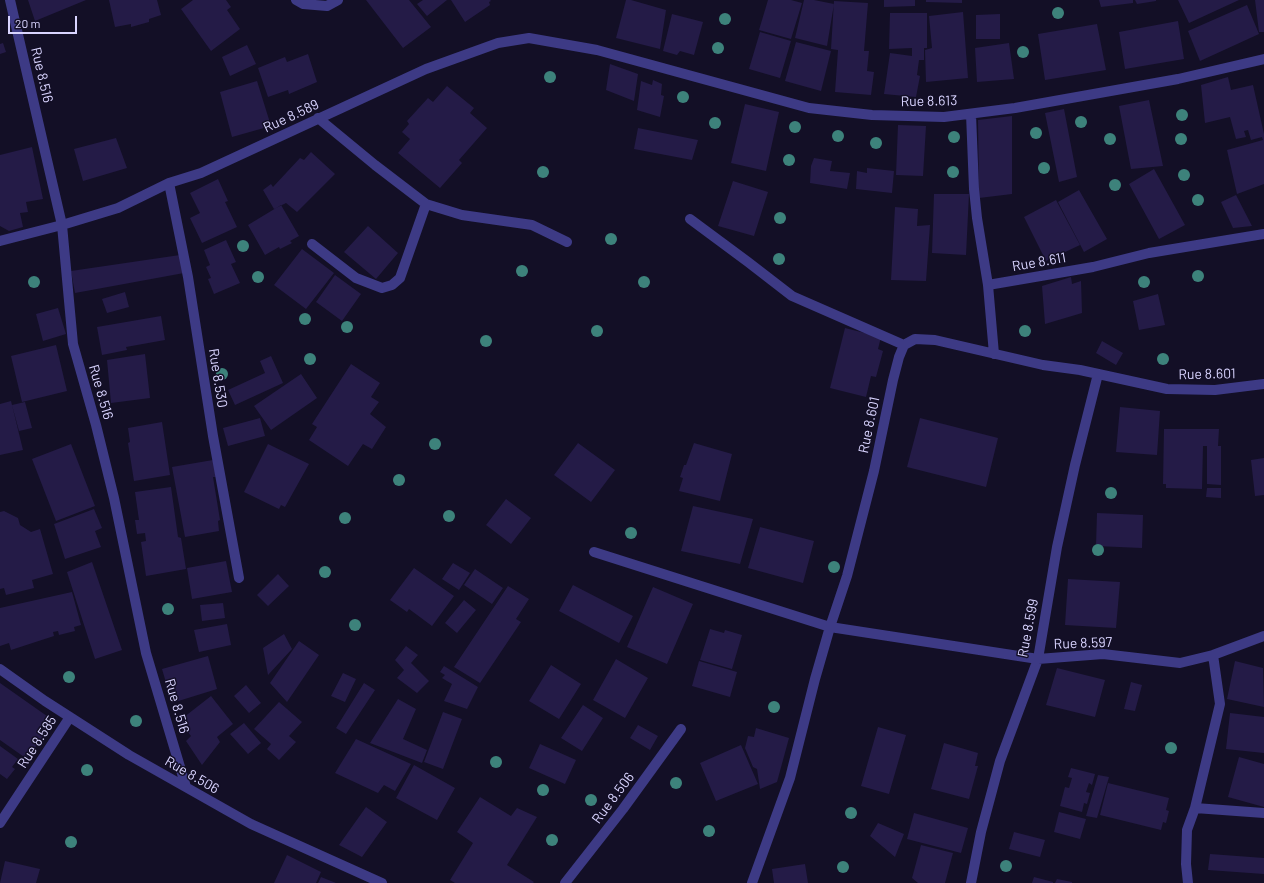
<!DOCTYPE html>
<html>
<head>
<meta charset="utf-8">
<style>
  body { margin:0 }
  #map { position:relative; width:1264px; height:883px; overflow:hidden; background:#130f26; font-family:Barlow,sans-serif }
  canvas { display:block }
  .scale { position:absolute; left:8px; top:16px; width:69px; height:18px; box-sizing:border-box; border:2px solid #d9d4ff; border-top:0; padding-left:5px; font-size:12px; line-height:14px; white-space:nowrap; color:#d9d4ff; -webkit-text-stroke:3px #130f26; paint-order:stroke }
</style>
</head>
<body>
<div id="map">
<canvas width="1264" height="883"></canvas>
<div class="scale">20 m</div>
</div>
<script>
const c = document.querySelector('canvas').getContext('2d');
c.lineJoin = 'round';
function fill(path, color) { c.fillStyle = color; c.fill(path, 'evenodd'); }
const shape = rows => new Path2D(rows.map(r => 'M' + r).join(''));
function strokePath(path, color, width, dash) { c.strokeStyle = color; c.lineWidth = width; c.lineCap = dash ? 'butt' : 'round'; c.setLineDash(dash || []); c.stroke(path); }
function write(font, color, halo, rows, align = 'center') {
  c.font = font + ' Barlow,sans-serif'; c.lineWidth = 3; c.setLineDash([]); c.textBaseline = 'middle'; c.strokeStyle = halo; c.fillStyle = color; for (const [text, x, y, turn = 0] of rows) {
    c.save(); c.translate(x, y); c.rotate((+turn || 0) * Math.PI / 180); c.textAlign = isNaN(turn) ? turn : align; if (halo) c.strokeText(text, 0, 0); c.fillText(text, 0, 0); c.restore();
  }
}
fill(shape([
  [28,0,86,0,35,21],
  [109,0,157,0,161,15,149,19,149,22,131,27,131,24,115,27],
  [193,0,226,0,231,7,227,10,240,29,211,51,181,9],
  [366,0,409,0,431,27,403,48],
  [423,0,447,0,427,16,417,4],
  [451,0,490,0,491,1,489,2,490,5,465,22],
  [626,0,631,0,666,10,660,49,616,38],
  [768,0,791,0,802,3,791,39,759,30],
  [804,0,814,0,834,4,827,46,795,38],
  [884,0,915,0,915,6,884,7],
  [926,0,962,0,962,3,926,2],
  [1099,0,1133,0,1133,3,1101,7],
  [1135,0,1156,0,1156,1,1137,4],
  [1178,0,1239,0,1189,23],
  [1255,0,1264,0,1264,32,1259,32],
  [834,1,868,3,864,51,869,51,867,71,874,72,871,95,835,92,838,50,831,49],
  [1247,5,1259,34,1200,61,1188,31],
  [963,12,968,78,926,82,925,50,932,48,929,16],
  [890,13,927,13,927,48,924,48,924,60,919,60,917,75,920,76,916,97,884,94,890,53,912,56,912,48,889,49],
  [672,14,703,22,694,55,680,51,677,55,663,51],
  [1000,14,1000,39,976,39,976,15],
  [1178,21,1184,59,1125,69,1119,32],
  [1097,24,1106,70,1045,80,1038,34],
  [760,32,791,41,780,78,749,69],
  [796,42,831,51,821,91,785,81],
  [3,43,6,52,0,54,0,44],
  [1009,43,1014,79,977,82,975,48],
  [247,45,256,64,230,76,222,57],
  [308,54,317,82,289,94,288,90,268,97,258,68,285,57,287,62],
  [610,64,638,74,634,101,606,90],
  [1228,77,1231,90,1253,85,1264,134,1264,184,1237,194,1227,150,1263,140,1262,137,1251,140,1248,130,1244,131,1246,137,1236,139,1230,117,1205,123,1201,85],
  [653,80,662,84,661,95,664,96,660,117,637,110,641,81,652,85],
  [257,81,271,126,232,137,220,92],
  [447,86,474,108,470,113,487,128,459,160,462,163,440,188,398,153,410,139,402,132,409,124,407,121,428,98,433,102],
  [1149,100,1163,166,1131,169,1119,106],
  [745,104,779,112,766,171,731,163],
  [1064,109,1077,177,1059,182,1045,113],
  [1012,116,1012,194,979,198,978,120],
  [898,125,926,126,923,176,896,175],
  [638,128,698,140,692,160,634,149],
  [116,138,127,168,83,181,74,149],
  [32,147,43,199,26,202,28,212,20,213,23,227,9,231,0,226,0,155],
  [311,152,335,174,297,212,286,203,274,209,263,190,271,184,273,187,300,158,304,160],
  [814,158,832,161,830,171,850,173,847,189,810,183,811,166],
  [867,168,894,171,892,193,856,189,857,171,867,173],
  [1154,169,1185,225,1159,239,1129,184],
  [218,179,228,201,225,202,237,227,202,243,190,218,200,213,190,193],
  [733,181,768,192,754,236,718,226],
  [1079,190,1107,239,1084,252,1058,202],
  [934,194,969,194,966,255,932,253],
  [1236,195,1252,226,1233,228,1221,202],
  [1056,200,1080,245,1046,261,1024,217],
  [281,205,299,236,290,241,292,243,280,249,279,247,265,255,248,225],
  [895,207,918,209,917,226,930,225,926,281,891,280],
  [368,226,398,253,376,279,344,252],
  [226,240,236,262,231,264,240,283,214,294,208,279,211,278,206,267,210,265,204,250],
  [302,249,334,273,306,309,274,285],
  [180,255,184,273,75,293,71,271],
  [335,275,361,294,342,321,316,302],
  [1071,277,1072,284,1081,281,1082,313,1045,324,1042,286],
  [125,292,129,307,107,313,102,299],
  [1158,294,1165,325,1139,330,1133,301],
  [58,308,66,334,43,341,36,314],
  [161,316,165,340,126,347,127,350,102,355,97,327],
  [845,328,881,337,878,349,883,351,876,377,871,376,866,397,830,388],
  [1102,341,1123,353,1116,365,1096,353],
  [56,345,67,391,22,402,11,356],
  [145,354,150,398,111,403,107,360],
  [271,356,283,383,235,405,228,390,265,373,260,361],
  [351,364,380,383,371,397,379,402,370,414,386,427,372,449,363,444,348,466,309,440,317,427,312,424],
  [301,374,317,398,271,430,254,406],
  [11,401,23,450,0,455,0,404],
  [25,402,32,428,19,431,12,405],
  [1120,407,1160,411,1157,455,1116,452],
  [260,418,265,436,228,446,223,428],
  [920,418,998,438,986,487,907,467],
  [162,422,170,475,134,481,128,443,130,442,128,428],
  [1164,429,1219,429,1218,446,1221,446,1221,485,1207,484,1207,446,1203,446,1202,489,1166,488,1166,484,1163,484],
  [578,443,615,470,591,502,554,475],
  [694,443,732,454,720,501,679,491,683,478,680,477,684,465,686,465],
  [71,444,95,506,56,521,32,459],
  [268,444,309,464,285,507,281,505,279,509,244,492],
  [1264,458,1264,495,1255,496,1251,460],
  [213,460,216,477,213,477,220,520,218,521,219,531,185,537,172,467],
  [171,487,178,537,181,538,186,569,146,576,141,542,146,541,145,533,137,534,135,520,139,520,135,492],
  [1207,488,1221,488,1221,498,1206,497],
  [506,499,531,518,511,544,486,525],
  [693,506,753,519,740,564,681,551],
  [94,509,102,528,95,531,101,547,65,559,54,524],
  [4,511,18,518,20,525,31,532,40,529,53,574,32,580,34,588,6,595,4,588,0,589,0,512],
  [1097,513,1143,515,1142,548,1096,546],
  [760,527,814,541,803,583,748,568],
  [226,561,232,592,192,599,187,568],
  [92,562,122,650,95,659,67,572],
  [453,563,470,573,459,590,442,579],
  [414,568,454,596,432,626,409,609,407,612,390,600],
  [475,569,503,588,492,604,464,585],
  [278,574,289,586,268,606,257,595],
  [1068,579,1120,582,1116,628,1065,625],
  [573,585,633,616,619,643,559,611],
  [508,586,529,599,516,619,521,622,480,683,454,667],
  [653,587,693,604,667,664,627,647],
  [72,592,81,625,74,627,75,631,59,635,58,631,53,632,54,636,11,650,9,643,0,646,0,608],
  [464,600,476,610,457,633,445,623],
  [223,603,225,618,202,621,200,605],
  [227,624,231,645,199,652,194,630],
  [710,629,724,633,725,630,742,635,732,669,700,660],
  [284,634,292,649,268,675,263,648],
  [299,641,319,655,287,702,270,683],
  [406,646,418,655,411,663,429,681,417,693,397,678,404,670,395,660],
  [208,656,217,689,172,703,162,669],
  [616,659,648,678,625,718,593,700],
  [699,661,737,672,730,697,692,686],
  [1235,661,1263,668,1264,707,1227,699],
  [551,665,581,684,559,719,529,701],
  [444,666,478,687,467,709,444,701,452,684,442,678,445,675,440,672],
  [1057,668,1105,680,1095,717,1046,705],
  [343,673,356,679,345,702,331,696],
  [1131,682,1142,685,1135,711,1124,709],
  [0,683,54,721,27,759,0,740],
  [364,683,375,690,346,734,336,728],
  [246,685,261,703,249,713,234,696],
  [211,696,233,724,217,737,220,742,202,765,186,741,191,736,179,721],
  [398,699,416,709,403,739,427,750,422,763,370,743],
  [279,702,302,722,289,736,296,742,279,760,267,749,271,744,254,729],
  [583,705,603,718,582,751,561,738],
  [443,712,462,719,443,769,424,762],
  [1230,713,1264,717,1264,753,1226,749],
  [244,723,261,743,248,754,230,734],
  [638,725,658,736,650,750,630,738],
  [878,727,906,735,889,794,861,786],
  [756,728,789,738,777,782,760,789,757,769,753,767,745,748,748,736,754,737],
  [356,739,411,764,395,791,384,785,378,793,335,773],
  [944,743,978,753,975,766,978,766,969,799,931,789],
  [540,744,576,760,565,784,529,768],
  [741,745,758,784,716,801,700,763],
  [0,746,18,759,12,767,15,769,7,779,0,774],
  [1239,757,1264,764,1264,807,1228,797],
  [414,765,455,788,437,820,396,798],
  [1071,768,1095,774,1092,785,1089,783,1086,792,1090,793,1087,804,1084,803,1082,812,1060,806,1065,787,1069,788,1072,778,1068,777],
  [1098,775,1109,777,1097,818,1086,816],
  [1108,783,1169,798,1166,810,1169,811,1166,823,1163,822,1161,830,1100,815],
  [480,797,511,816,517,808,537,817,507,865,534,882,533,883,455,883,450,880,473,843,457,832],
  [366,807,387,822,362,857,339,845],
  [1059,812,1086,819,1080,839,1054,832],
  [914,813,968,828,961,853,907,839],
  [878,823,904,834,895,857,870,836],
  [1014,832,1045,840,1040,857,1009,849],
  [921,845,953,853,945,883,918,883,912,878],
  [1210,854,1264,858,1264,874,1208,870],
  [287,855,321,872,316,883,274,883],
  [5,861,40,869,36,883,0,883],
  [805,864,808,883,774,883,772,869],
  [321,877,336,883,318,883],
  [1034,877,1053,882,1053,883,1032,883],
  [1057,879,1072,882,1072,883,1055,883]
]), '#241b47');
strokePath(shape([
  [10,0,62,225,73,344,96,425,114,498,146,653,186,787],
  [296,0,303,4,327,6,338,0],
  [971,114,974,189,977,218,988,285,1093,267,1149,253,1264,234],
  [318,118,375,165,426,204,462,215,532,225,567,242],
  [169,183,188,277,213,436,239,578],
  [690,219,748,262,792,296,904,345],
  [0,241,62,225,118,208,169,183,201,173,426,69,498,43,529,38,597,50,809,108,872,115,944,117,1015,108,1178,79,1264,59],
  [312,244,356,278,382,288,392,285,400,278,426,204],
  [988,285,994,354],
  [594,552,830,627,847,576,874,471,893,380,899,357,904,345,915,339,935,340,1043,365,1080,370,1167,389,1215,390,1264,384],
  [0,669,45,701,129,755,251,824,382,883],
  [1195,808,1264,813],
  [0,823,70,717],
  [565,883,623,809,681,729],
  [752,883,790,778,815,679,830,627,1038,659,1103,654,1180,663,1213,655,1264,636],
  [971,883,981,832,1000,761,1038,659,1057,547,1075,465,1098,374],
  [1188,883,1186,864,1187,830,1195,808,1220,704,1213,655]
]), '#3d3a85', 10);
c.fillStyle = '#3d827b';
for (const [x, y] of [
  [1058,13],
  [725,19],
  [718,48],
  [1023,52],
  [550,77],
  [683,97],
  [1182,115],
  [1081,122],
  [715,123],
  [795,127],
  [1036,133],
  [838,136],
  [954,137],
  [1110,139],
  [1181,139],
  [876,143],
  [789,160],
  [1044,168],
  [543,172],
  [953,172],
  [1184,175],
  [1115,185],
  [1198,200],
  [780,218],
  [611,239],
  [243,246],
  [779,259],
  [522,271],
  [1198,276],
  [258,277],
  [34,282],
  [644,282],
  [1144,282],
  [305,319],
  [347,327],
  [597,331],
  [1025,331],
  [486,341],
  [310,359],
  [1163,359],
  [222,374],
  [435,444],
  [399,480],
  [1111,493],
  [449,516],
  [345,518],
  [631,533],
  [1098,550],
  [834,567],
  [325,572],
  [168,609],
  [355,625],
  [69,677],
  [774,707],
  [136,721],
  [1171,748],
  [496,762],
  [87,770],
  [676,783],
  [543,790],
  [591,800],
  [851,813],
  [709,831],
  [552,840],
  [71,842],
  [1006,866],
  [843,867]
]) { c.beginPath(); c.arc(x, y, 6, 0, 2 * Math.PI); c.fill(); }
write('14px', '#d9d4ff', '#130f26', [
  ["Rue 8.516",42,75,77],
  ["Rue 8.613",929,101,-1],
  ["Rue 8.589",291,116,-25],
  ["Rue 8.611",1039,262,-10],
  ["Rue 8.601",1207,374,-1],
  ["Rue 8.530",218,378,81],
  ["Rue 8.516",101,392,74],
  ["Rue 8.601",869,425,-78],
  ["Rue 8.599",1028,628,-79],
  ["Rue 8.597",1083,643,-2],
  ["Rue 8.516",177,706,74],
  ["Rue 8.585",37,742,-57],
  ["Rue 8.506",192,775,30],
  ["Rue 8.506",613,798,-53]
]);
</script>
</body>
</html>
